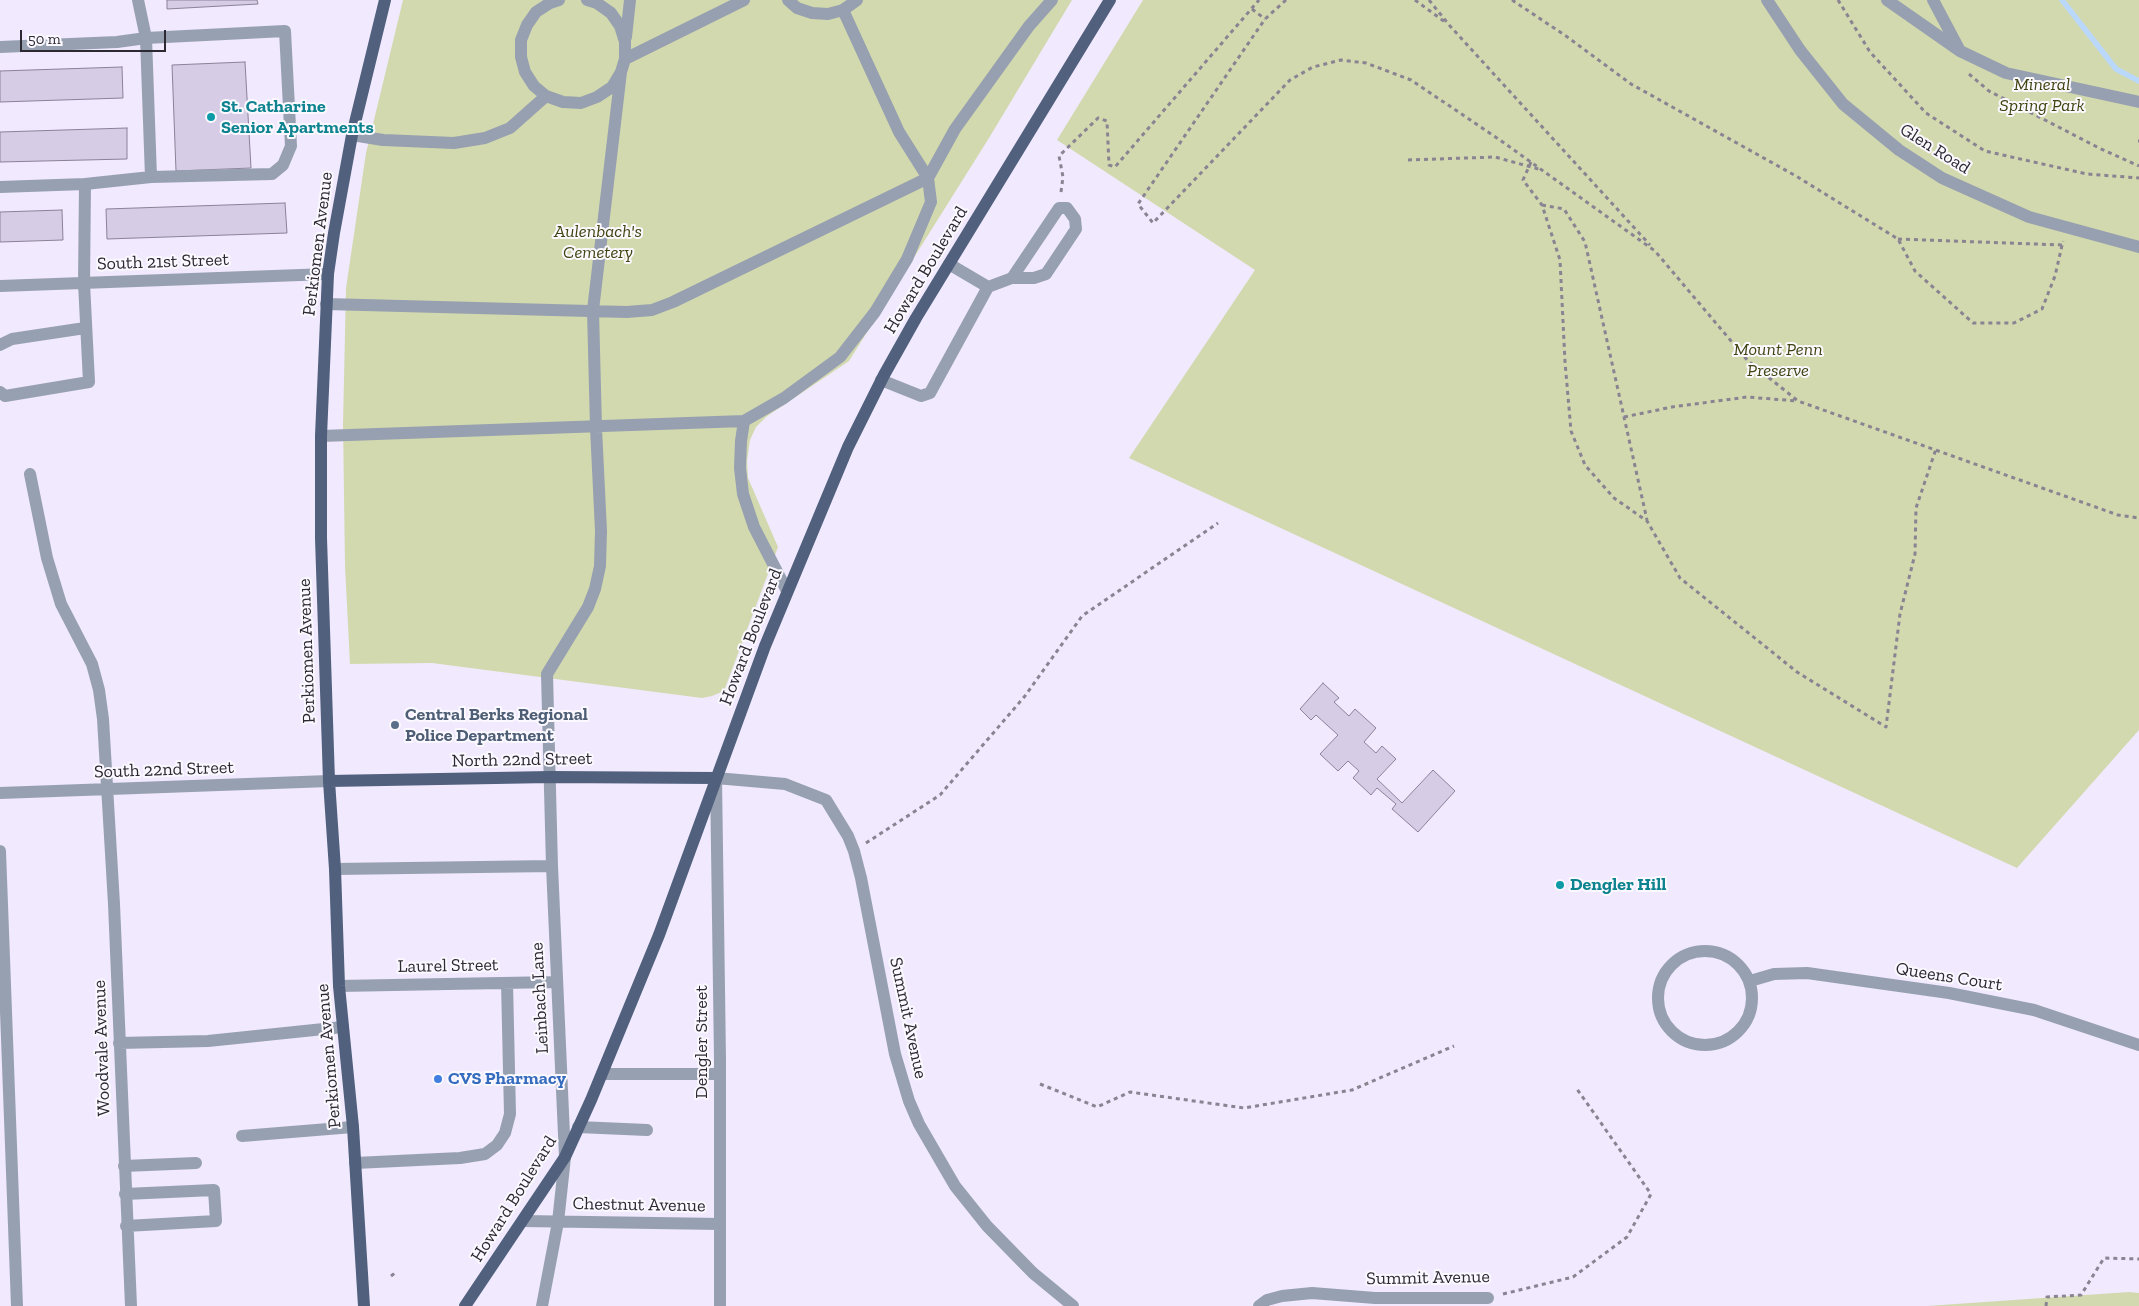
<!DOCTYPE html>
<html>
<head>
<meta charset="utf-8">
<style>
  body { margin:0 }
  #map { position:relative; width:2139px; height:1306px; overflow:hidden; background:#f1e9fe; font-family:"Zilla Slab",serif }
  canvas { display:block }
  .scale { position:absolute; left:20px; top:30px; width:146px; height:22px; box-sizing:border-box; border:2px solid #2d2933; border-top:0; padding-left:6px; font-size:15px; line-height:18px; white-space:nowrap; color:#2d2933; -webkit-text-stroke:4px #fbf9ff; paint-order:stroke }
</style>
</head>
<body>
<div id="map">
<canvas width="2139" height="1306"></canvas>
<div class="scale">50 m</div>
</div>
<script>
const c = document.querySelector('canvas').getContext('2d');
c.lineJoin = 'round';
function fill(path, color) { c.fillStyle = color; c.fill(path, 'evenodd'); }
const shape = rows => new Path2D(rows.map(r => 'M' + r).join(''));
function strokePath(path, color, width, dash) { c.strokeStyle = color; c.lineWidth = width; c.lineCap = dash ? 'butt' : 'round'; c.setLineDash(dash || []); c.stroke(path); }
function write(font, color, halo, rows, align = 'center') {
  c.font = font + ' "Zilla Slab",serif'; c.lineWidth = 4; c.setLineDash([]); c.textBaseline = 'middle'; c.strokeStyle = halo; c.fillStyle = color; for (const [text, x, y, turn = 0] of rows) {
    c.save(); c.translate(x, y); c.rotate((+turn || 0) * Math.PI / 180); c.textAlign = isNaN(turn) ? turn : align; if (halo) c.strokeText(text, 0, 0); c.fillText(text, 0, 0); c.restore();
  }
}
fill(shape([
  [403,0,1072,0,989,138,849,361,766,417,756,427,750,440,747,461,748,478,778,547,724,691,712,696,702,698,432,663,350,664,345,566,343,424,346,288,366,153],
  [1143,0,2139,0,2139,730,2017,868,1129,458,1255,270,1057,140],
  [2129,1292,2139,1293,2139,1306,1927,1306]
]), '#d3d9ae');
strokePath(shape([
  [2062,0,2116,69,2139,81]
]), '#bad8fc', 5.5);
const building = shape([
  [167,0,257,0,258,4,167,9,167,0],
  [245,62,251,168,176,171,172,65,245,62],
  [122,67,123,98,0,102,0,71,122,67],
  [127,128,127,159,0,162,0,132,127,128],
  [285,203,287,233,107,239,106,209,285,203],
  [62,210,63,240,0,242,0,212,62,210],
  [1323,683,1339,698,1334,702,1349,716,1355,709,1376,728,1364,742,1376,753,1382,746,1396,759,1377,779,1402,803,1433,770,1455,791,1418,832,1392,809,1396,804,1377,788,1371,795,1353,778,1359,771,1348,761,1338,771,1320,754,1338,735,1316,715,1311,720,1300,709,1323,683]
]);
fill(building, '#d7cce6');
strokePath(building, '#8b8199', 1);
strokePath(shape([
  [1286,0,1265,19,1138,204,1153,223,1290,80,1313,67,1341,60,1366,63,1411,80,1500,140,1655,251,1748,361,1798,401,2118,515,2139,518],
  [1415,0,1445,22],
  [1429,0,1450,26,1650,245],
  [1512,0,1566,36,1631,84,1796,176,1898,239,1915,271,1973,323,2014,323,2042,309,2055,276,2063,241],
  [1838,0,1870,52,1926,113,1985,151,2087,174,2139,178],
  [1252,9,1265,19],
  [1969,74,1989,91,2099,148,2139,166],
  [2138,141,2139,141],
  [1408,160,1495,157,1542,170],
  [1531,162,1523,180,1542,205,1560,260,1565,362,1571,431,1585,465,1614,498,1647,521,1680,578,1797,672,1886,727,1900,614,1915,554,1916,508,1936,449],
  [1061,192,1063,177,1059,156,1098,118,1107,121,1109,165,1115,167,1259,0],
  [1542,205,1564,209,1585,242,1647,520],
  [1898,239,2062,245],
  [1624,417,1672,407,1747,397,1798,401],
  [866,843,940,795,1025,696,1082,616,1218,523],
  [1040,1084,1097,1107,1130,1092,1244,1108,1352,1090,1454,1046],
  [391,1276,395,1273],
  [1503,1294,1573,1277,1627,1237,1651,1194,1577,1089],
  [2046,1306,2047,1297,2081,1295,2104,1258,2139,1259]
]), '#898392', 3, [4, 4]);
strokePath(shape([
  [559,0,550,3,536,12,527,25,521,40,521,57,525,72,534,86,546,96,563,102,581,103,597,97,612,87,621,72,625,59,625,42,620,26,611,13,597,3,587,0],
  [788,0,797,8,812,13,828,14,843,10,857,0],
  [1767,0,1800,50,1843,104,1899,150,1942,178,2029,217,2139,247],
  [1887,0,1960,51,2006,73,2139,102],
  [1933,0,1959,49],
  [626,37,630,0],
  [0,47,117,42,146,38,285,31,291,146,283,165,272,174,151,177],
  [625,59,744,0],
  [352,135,383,140,454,143,485,138,510,128,546,96],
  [0,187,85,184],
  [949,264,988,287],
  [0,286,328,274],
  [326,304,627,312,652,310,673,302,928,178,899,132,843,10],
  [0,345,12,339,85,328],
  [881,380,921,396,930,393,988,287,1012,278,1034,278,1046,274,1076,229,1075,219,1067,208,1059,208,1012,278],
  [0,392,5,396,89,382,84,283,85,184,151,177,146,38,138,0],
  [321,436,744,421],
  [30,474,47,558,61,604,92,664,99,690,103,719,114,904,131,1306],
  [787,591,754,527,743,494,740,468,741,441,744,421,784,398,840,357,875,312,907,259,931,202,928,178,955,129,1029,26,1052,0],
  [0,793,329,781],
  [0,851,17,1306],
  [335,869,552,866],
  '1658 998a47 47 0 1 1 94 0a47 47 0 1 1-94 0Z',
  [1750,981,1774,974,1807,973,1949,993,2034,1010,2139,1045],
  [339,986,556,982],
  [119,1043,208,1041,343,1027],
  [602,1074,720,1074],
  [578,1127,647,1130],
  [242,1136,353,1127],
  [355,1163,460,1158,485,1154,497,1145,505,1133,510,1114,507,983],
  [124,1166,196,1163],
  [125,1194,214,1190,216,1221,126,1226],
  [523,1221,720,1224],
  [542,1306,558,1222,565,1157,552,866,547,674,588,607,595,589,600,566,601,531,596,428,593,310,621,72],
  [720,1306,720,1059,716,778,785,784,826,800,848,836,854,851,861,878,895,1054,909,1101,919,1124,955,1186,987,1226,1033,1273,1073,1306],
  [1259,1306,1267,1300,1282,1296,1312,1293,1375,1298,1488,1298]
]), '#97a0b1', 12);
strokePath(shape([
  [329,781,550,777,716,778],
  [364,1306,353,1127,339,986,335,869,329,781,321,538,321,436,328,274,334,233,352,135,385,0],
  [465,1306,565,1157,591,1100,659,935,765,646,848,447,884,375,916,318,1110,0]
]), '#50607d', 12);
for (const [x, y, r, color] of [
  [211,117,5,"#0f9aa8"],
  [395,725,5,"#5c6f8a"],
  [1560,885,5,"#0f9aa8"],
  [438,1079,5,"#3f7fe0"]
]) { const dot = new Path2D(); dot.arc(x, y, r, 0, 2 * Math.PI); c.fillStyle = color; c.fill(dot); strokePath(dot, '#fbf9ff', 2); }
write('italic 18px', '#414411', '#fbf9ff', [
  ["Mineral",2042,85],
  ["Spring Park",2042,106],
  ["Aulenbach's",598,232],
  ["Cemetery",598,253],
  ["Mount Penn",1778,350],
  ["Preserve",1778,371]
]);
write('bold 18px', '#0d838f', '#fbf9ff', [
  ["St. Catharine",221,107],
  ["Senior Apartments",221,128],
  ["Dengler Hill",1570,885]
], 'left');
write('18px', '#2d2933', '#fbf9ff', [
  ["Glen Road",1935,149,32],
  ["Perkiomen Avenue",318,244,-83],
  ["South 21st Street",163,262,-2],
  ["Howard Boulevard",926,270,-59],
  ["Howard Boulevard",751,637,-69],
  ["Perkiomen Avenue",307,651,-92],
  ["North 22nd Street",522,760,-1],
  ["South 22nd Street",164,770,-2],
  ["Laurel Street",448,966,-1],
  ["Queens Court",1949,977,9],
  ["Leinbach Lane",540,998,-93],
  ["Summit Avenue",908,1018,78],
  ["Dengler Street",702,1042,-90],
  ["Woodvale Avenue",102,1048,-92],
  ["Perkiomen Avenue",329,1056,-95],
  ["Howard Boulevard",514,1199,-58],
  ["Chestnut Avenue",639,1205,1],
  ["Summit Avenue",1428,1278,-1]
]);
write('bold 18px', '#4e5e75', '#fbf9ff', [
  ["Central Berks Regional",405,715],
  ["Police Department",405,736]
], 'left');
write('bold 18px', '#366cbe', '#fbf9ff', [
  ["CVS Pharmacy",448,1079]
], 'left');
</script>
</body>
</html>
